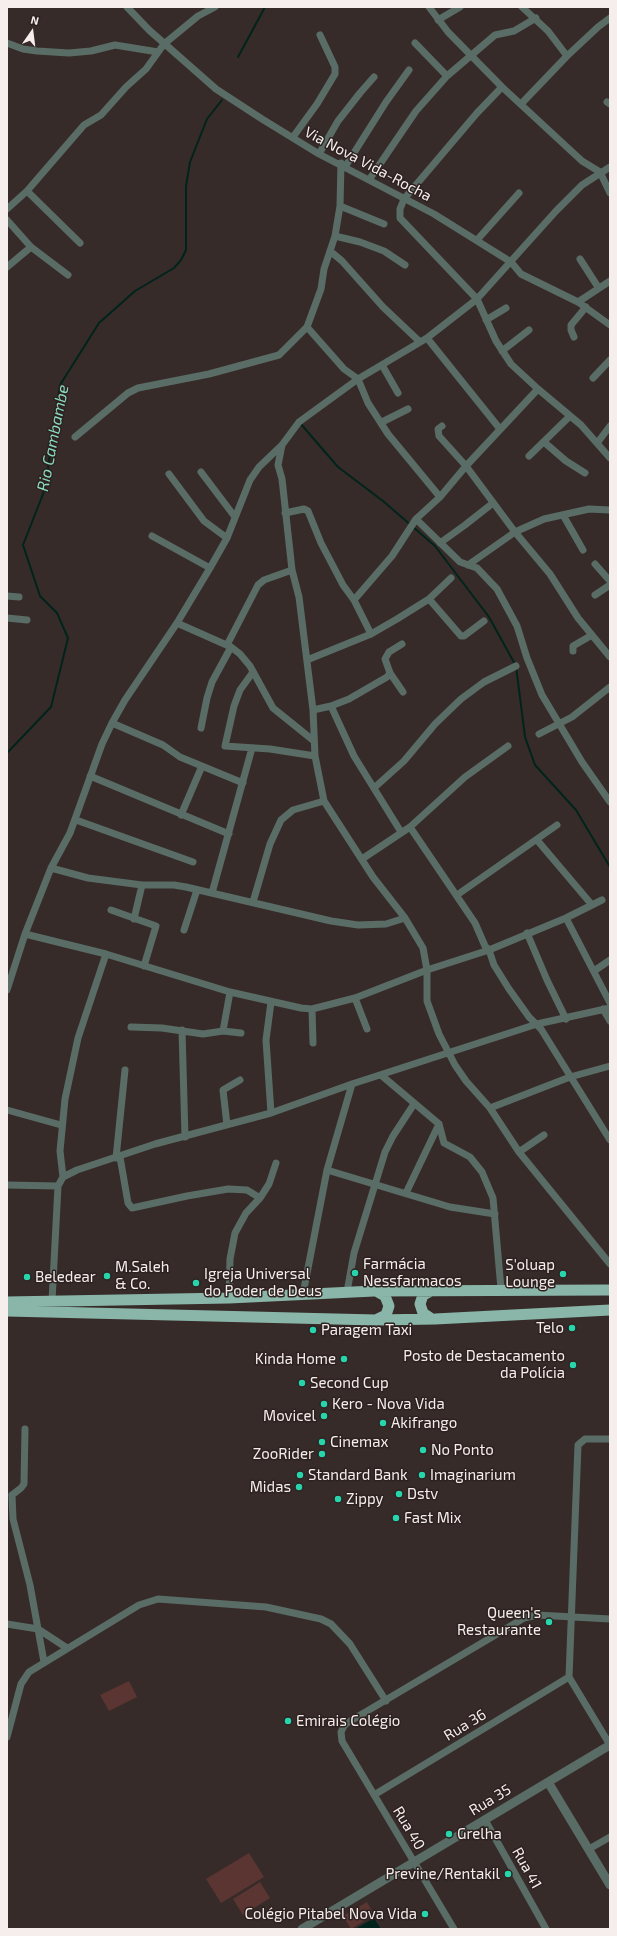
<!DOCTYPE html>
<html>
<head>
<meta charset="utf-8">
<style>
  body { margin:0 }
  #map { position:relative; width:617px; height:1936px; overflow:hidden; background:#372b2a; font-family:"Exo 2",sans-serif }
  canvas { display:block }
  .frame { position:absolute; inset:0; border:8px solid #f5eeed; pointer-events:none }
  .north { position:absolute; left:12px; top:12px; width:40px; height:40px; -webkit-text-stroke:3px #2d2220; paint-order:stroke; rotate:14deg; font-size:11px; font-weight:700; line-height:16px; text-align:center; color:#f5eeed }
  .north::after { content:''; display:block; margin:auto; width:14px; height:18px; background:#f5eeed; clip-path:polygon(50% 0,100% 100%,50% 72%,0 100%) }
</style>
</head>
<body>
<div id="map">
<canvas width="617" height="1936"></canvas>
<div class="frame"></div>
<div class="north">N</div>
</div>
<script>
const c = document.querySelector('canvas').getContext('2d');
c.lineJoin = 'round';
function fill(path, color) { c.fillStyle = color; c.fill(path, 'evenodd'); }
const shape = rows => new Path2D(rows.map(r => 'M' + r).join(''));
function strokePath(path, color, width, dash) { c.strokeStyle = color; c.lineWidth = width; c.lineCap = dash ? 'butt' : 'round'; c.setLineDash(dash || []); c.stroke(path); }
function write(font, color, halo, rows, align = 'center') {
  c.font = font + ' "Exo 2",sans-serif'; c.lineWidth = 3; c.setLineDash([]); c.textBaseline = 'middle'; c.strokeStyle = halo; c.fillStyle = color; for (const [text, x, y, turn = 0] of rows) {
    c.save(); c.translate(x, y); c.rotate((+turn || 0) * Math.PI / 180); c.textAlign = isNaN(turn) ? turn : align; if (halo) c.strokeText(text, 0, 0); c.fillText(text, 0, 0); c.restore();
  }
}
fill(shape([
  [129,1681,137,1697,109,1711,100,1695],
  [249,1853,264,1877,221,1903,206,1879],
  [260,1882,270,1898,243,1915,233,1899],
  [367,1902,374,1915,351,1929,343,1916]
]), '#5a3531');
fill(shape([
  [374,1918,381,1929,355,1929]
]), '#00241b');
strokePath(shape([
  [238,57,265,7],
  [300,423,338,467,383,501,435,546,489,617,516,666,525,737,535,765,576,810,610,867],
  [7,753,51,707,68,638,57,613,40,596,23,545,45,489,60,385,99,323,135,291,174,268,181,260,186,250,186,186,190,162,207,119,222,100]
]), '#00241b', 2);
strokePath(shape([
  [127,7,149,30,216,89,262,119,319,154,434,214,511,262,521,274,578,302,610,325],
  [429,7,448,32,502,87,582,161,600,172,610,193],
  [522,7,548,31,567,56],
  [438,20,460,7],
  [7,43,23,49,37,51,69,53,91,51,115,45,158,52],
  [415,43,447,76],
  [502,87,477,113,404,199,400,209,400,218,477,299,496,341,511,364,538,389,581,425,610,458],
  [607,102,610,104],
  [522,103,567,56,598,27,610,18],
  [293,137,317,104,335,74,335,67,320,35],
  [319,154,338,121,360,93,374,77],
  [341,163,340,206,335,236,324,269,321,289,307,327,344,369,358,379,368,403,388,434,440,497],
  [345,167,386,102,409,70],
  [369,180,416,111,447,76,495,35,514,31,536,18],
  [27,191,80,243],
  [340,206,384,224],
  [7,209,27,191,84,125,101,115,126,87,146,69,164,44,198,16,215,7],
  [7,220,31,247,68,275],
  [335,236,360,242,384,251,405,265],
  [477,240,519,193],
  [330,251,342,261,383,307,420,342],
  [580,259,598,287],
  [7,267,31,247],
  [578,302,610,281],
  [486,320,506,308],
  [574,337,571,330,571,325,586,307],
  [427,338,500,429],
  [502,351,529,330],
  [382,365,398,393],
  [593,378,610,360],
  [382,422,408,409],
  [442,426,438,429,439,436,466,466,515,532,544,519,589,509,610,510],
  [75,437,128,393,138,388,209,374,279,355,307,327],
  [544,442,566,461,585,473],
  [598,442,610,426],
  [282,445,278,465,282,479,292,570,299,597,313,710,315,756,324,801,373,877,405,918,423,948,427,970,427,1001,439,1034,455,1065,466,1081,490,1108,519,1152,610,1264],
  [529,456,570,416],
  [201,472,235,517],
  [169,474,204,521,227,538],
  [285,513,304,509,308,511,321,543,343,585,354,600,371,634],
  [563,515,583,550],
  [416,519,460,562,477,568,497,589,517,626,527,658,542,695,582,762,610,802],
  [152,536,210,568],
  [440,543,465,525,493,503],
  [595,564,610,581],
  [468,565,515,532,550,574,578,618,610,657],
  [595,595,610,585],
  [7,596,19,597],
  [429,599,461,636,464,636,484,621],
  [354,600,392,556,416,519,440,497,466,466,538,389],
  [7,618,27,620],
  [177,623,231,647,240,654,250,666,273,708,314,741],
  [227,645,258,585,264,580,292,570],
  [573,651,573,646,592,635],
  [307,660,371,634,397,619,429,599,451,578],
  [253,672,240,690,234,706,225,746,270,749,315,756],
  [390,673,403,692],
  [331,706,354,756,401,832],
  [313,710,331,706,349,699,387,677,390,673,385,659,389,652,402,644],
  [112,723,163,745,180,757,243,783],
  [201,728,207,698,212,682,231,647],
  [539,734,572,717,610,687],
  [90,776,229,834],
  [374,788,404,761,435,724,461,699,484,682,516,666],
  [181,815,202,766],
  [76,820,193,862],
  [410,827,475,923,485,946,489,950,494,965,509,989,529,1017,541,1029,610,1140],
  [537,840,592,905],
  [362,859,410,827,465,777,508,746],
  [51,868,88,878,142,885,174,885,186,887,331,921,358,925,386,924,405,918],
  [212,893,252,748],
  [457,895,557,825],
  [253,902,270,844,281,820,293,810,324,801],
  [111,910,156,926,144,966],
  [566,918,610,1003],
  [134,919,142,885],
  [184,930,197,890],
  [527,933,547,980,566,1019],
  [25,934,106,954,230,992,301,1008,312,1009,355,998,427,970,489,950,566,918,602,900],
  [594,971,610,960],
  [7,990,25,934,51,868,70,833,102,744,112,723,125,700,177,623,210,568,227,538,250,480,259,467,282,445,299,422,314,411,358,379,427,338,477,299,556,211,582,185,610,167],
  [355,998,367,1029],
  [271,1002,266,1040,271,1113],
  [312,1009,313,1043],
  [603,1009,610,1021],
  [131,1027,162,1028,203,1034,223,1031,241,1033],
  [182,1030,185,1137],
  [223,1031,230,992],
  [381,1075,439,1124,444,1143,470,1157,482,1172,493,1198,501,1289],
  [490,1108,570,1077,610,1066],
  [7,1110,61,1125],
  [227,1125,223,1090,240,1080],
  [519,1152,544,1135],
  [120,1157,128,1203,132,1208,187,1196,228,1189,247,1190,260,1198],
  [116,1158,125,1070],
  [327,1170,450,1207,495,1214],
  [63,1177,77,1170,155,1144,271,1113,352,1084,537,1024,610,1008],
  [7,1185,58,1186],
  [406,1193,439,1124],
  [347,1292,354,1253,385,1152,393,1136,414,1104],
  [303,1294,327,1170,352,1084],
  [229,1298,230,1259,235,1233,246,1213,260,1198,269,1184,276,1163],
  [52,1301,58,1186,63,1177,60,1151,65,1099,78,1038,106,954],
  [12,1495,13,1519,30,1585,44,1662],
  [12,1495,21,1488,24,1484,25,1429],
  [7,1624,38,1629,67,1648],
  [7,1737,21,1684,29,1672,139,1605,158,1599,266,1607,321,1619,331,1624,350,1644,386,1701],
  [610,1745,569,1677,578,1445,585,1439,610,1439],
  [374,1795,569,1677],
  [485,1820,546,1929],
  [589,1849,610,1837],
  [454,1929,342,1741,341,1732,344,1726,347,1723,524,1618,537,1615,610,1619]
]), '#596d66', 7);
strokePath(shape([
  [548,1782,610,1885],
  [302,1929,610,1745]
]), '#596d66', 9);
strokePath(shape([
  [7,1302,229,1298,374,1291,610,1290],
  [7,1311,376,1320,435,1319,610,1310],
  [432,1319,423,1313,420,1304,423,1295,433,1290],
  [376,1320,386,1315,389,1306,385,1296,376,1291]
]), '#89b6a8', 11);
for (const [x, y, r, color] of [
  [355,1273,4,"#27d5ad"],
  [563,1274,4,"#27d5ad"],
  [107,1276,4,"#27d5ad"],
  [27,1277,4,"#27d5ad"],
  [196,1283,4,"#27d5ad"],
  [572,1328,4,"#27d5ad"],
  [313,1330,4,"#27d5ad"],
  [344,1359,4,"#27d5ad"],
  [573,1365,4,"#27d5ad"],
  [302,1383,4,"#27d5ad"],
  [324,1404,4,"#27d5ad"],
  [324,1416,4,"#27d5ad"],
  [383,1423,4,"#27d5ad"],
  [322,1442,4,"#27d5ad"],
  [423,1450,4,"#27d5ad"],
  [322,1454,4,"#27d5ad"],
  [300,1475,4,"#27d5ad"],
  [422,1475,4,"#27d5ad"],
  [299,1487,4,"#27d5ad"],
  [399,1494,4,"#27d5ad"],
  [338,1499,4,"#27d5ad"],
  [396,1518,4,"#27d5ad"],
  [549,1622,4,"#27d5ad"],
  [288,1721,4,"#27d5ad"],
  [449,1834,4,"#27d5ad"],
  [508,1874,4,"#27d5ad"],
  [425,1914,4,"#27d5ad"]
]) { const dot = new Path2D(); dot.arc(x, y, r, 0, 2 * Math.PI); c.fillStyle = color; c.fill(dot); strokePath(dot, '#2d2220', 1.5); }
write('15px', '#f5eeed', '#2d2220', [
  ["Via Nova Vida-Rocha",368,164,28],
  ["Rua 36",465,1725,-31],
  ["Rua 35",490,1800,-31],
  ["Rua 40",409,1828,59],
  ["Rua 41",527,1868,61]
]);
write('15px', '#f5eeed', '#2d2220', [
  ["Farmácia",363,1264],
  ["Nessfarmacos",363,1281],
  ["S'oluap",555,1265,"right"],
  ["Lounge",555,1282,"right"],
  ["M.Saleh",115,1267],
  ["& Co.",115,1284],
  ["Igreja Universal",204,1274],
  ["do Poder de Deus",204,1291],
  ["Beledear",35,1277],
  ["Telo",564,1328,"right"],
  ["Paragem Taxi",321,1330],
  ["Posto de Destacamento",565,1356,"right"],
  ["da Polícia",565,1373,"right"],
  ["Kinda Home",336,1359,"right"],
  ["Second Cup",310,1383],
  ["Kero - Nova Vida",332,1404],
  ["Movicel",316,1416,"right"],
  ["Akifrango",391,1423],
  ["Cinemax",330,1442],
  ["No Ponto",431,1450],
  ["ZooRider",314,1454,"right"],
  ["Standard Bank",308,1475],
  ["Imaginarium",430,1475],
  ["Midas",291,1487,"right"],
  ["Dstv",407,1494],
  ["Zippy",346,1499],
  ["Fast Mix",404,1518],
  ["Queen's",541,1613,"right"],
  ["Restaurante",541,1630,"right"],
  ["Emirais Colégio",296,1721],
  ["Grelha",457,1834],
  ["Previne/Rentakil",500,1874,"right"],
  ["Colégio Pitabel Nova Vida",417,1914,"right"]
], 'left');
write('italic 16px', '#89dac1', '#2d2220', [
  ["Rio Cambambe",53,438,-79]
]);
</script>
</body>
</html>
